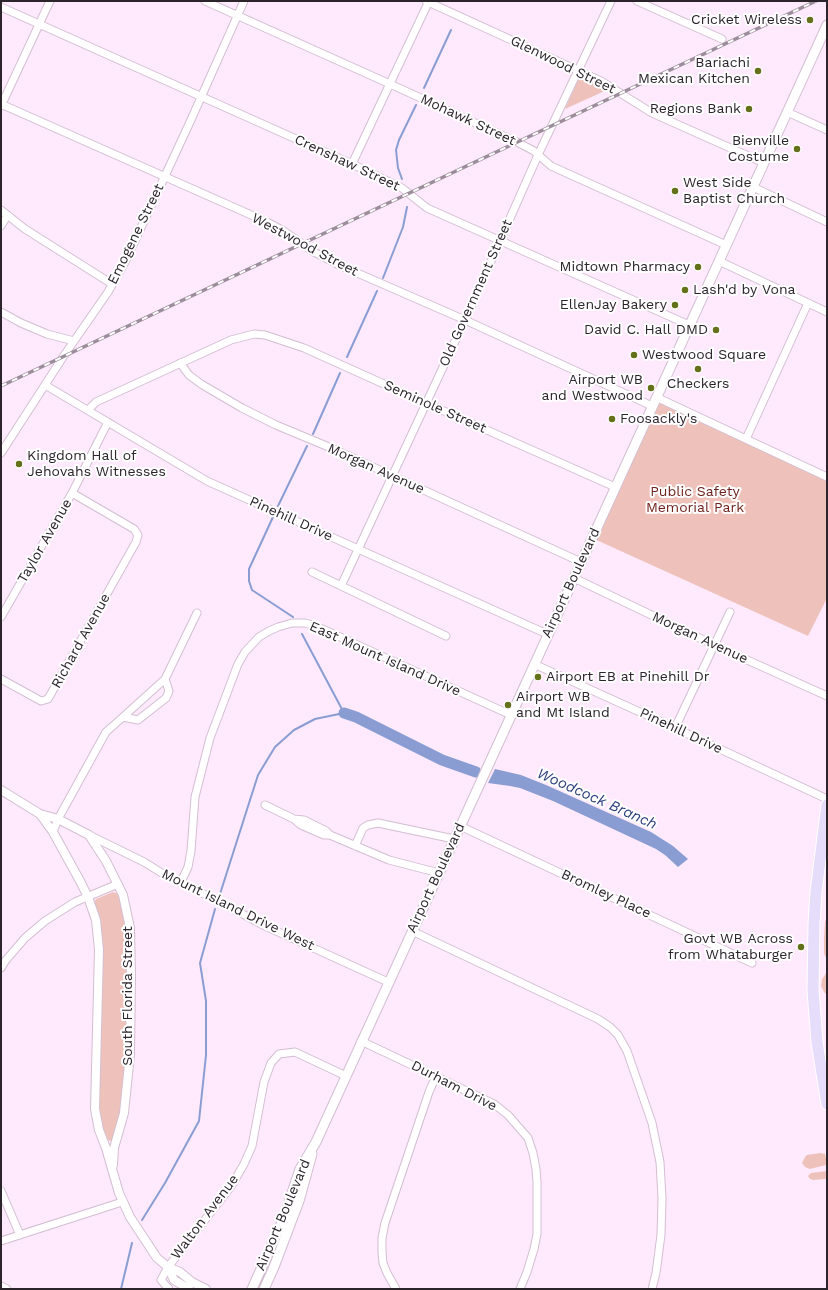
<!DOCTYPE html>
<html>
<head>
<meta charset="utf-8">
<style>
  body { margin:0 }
  #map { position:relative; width:828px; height:1290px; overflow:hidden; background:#ffeafd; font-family:"Work Sans",sans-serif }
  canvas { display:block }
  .frame { position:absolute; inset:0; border:2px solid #2b242b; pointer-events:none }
</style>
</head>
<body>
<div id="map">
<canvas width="828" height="1290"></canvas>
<div class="frame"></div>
</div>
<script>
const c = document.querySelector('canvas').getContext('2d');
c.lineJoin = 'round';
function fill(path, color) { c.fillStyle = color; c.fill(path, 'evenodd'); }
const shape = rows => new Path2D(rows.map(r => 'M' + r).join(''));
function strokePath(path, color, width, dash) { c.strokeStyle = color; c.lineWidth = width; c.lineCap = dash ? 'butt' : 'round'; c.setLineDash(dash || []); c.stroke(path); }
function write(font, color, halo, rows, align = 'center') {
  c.font = font + ' "Work Sans",sans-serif'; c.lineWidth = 4; c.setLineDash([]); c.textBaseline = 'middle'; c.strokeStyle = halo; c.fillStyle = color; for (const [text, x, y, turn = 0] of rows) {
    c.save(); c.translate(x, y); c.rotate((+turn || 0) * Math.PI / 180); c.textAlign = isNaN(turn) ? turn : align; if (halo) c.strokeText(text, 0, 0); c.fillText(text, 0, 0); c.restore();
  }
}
fill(shape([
  [583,77,609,89,565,109,578,80],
  [656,397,827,477,827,598,808,636,592,538],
  [113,892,118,894,119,895,127,932,128,977,123,1107,112,1140,111,1141,105,1139,98,1115,102,956,94,903,96,899],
  [827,919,827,957,826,957,824,954,824,938,825,921],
  [827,972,827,995,824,992,821,986,822,979],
  [820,1153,825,1154,827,1162,826,1165,810,1169,805,1167,802,1163,805,1157,807,1155],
  [827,1171,827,1178,825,1179,813,1180,810,1179,808,1176,811,1173]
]), '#eec2bb');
fill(shape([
  [495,769,521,775,546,785,651,832,673,846,688,859,678,867,665,855,656,849,553,801,520,788,510,786,488,783]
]), '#8a9dd2');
strokePath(shape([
  [424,88,451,30],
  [402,179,398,168,396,150,399,140,416,105],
  [383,278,403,227,407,207],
  [347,357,377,291],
  [313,434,340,373],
  [278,506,307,446],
  [273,517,249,569,249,581,252,590,293,617],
  [220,894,258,775,275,747,294,730,315,719,344,713,302,634],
  [142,1220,165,1183,199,1121,206,1055,206,1001,200,963,215,909],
  [121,1289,132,1243]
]), '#8a9dd2', 2);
strokePath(shape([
  [344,713,356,717,442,760,476,772]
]), '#8a9dd2', 11);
const minor = shape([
  [205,1,390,84,517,142,534,151,551,166,726,245],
  [426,1,601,81,652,113,764,163],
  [637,1,722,39],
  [1,7,352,164,402,188,427,208,689,325],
  [1,104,267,222,282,230,314,252,339,265,465,320,652,406],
  [1,106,50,1],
  [787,112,827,130],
  [352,164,429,1],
  [753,187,827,222],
  [1,210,25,229,112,284],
  [1,226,7,216],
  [719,261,827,312],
  [1,312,21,323,47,334,74,341],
  [180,363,189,375,201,384,242,408,276,425,336,450,581,562],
  [45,385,207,481,547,634],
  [656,397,827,477],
  [88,410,96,402,231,340,254,334,265,335,304,348,426,403,615,487],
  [746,439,808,303],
  [1,453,63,357,108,292,125,262,190,122,244,1],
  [312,572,446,636],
  [574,578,714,645,827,696],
  [341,586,465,320,538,155,611,1],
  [1,617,72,493,108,422],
  [534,664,675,728,827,799],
  [1,679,41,701,48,699,136,542,138,535,134,529,72,493],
  [123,717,165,679],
  [675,728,730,612],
  [265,805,294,819,301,825,324,835,330,835,389,860,439,873],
  [294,819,304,820,326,831,330,835],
  [460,826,752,963],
  [53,832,58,819,106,732,123,717,138,720,166,698,169,691,165,679,197,613],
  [89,835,144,862,165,875,218,901,265,926,388,982],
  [355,846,363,828,368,825,378,823,454,839],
  [181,882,188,867,191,851,195,797,210,738,238,664,245,652,259,637,269,631,278,627,292,623,305,623,316,626,511,715],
  [412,931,598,1019,610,1027,618,1035,627,1051,652,1123,660,1162,662,1199,661,1235,656,1273,652,1289],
  [1,968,6,960,25,938,45,921,75,902,118,884],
  [361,1041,494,1104,508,1115,528,1138,533,1153,536,1169,537,1182,537,1234,534,1249,527,1272,520,1289],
  [1,1191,20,1235],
  [1,1241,122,1202],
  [1,1286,7,1289],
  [169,1289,161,1280,168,1267,232,1185,244,1164,252,1146,264,1082,271,1063,279,1054,295,1052,346,1076],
  [396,1289,387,1273,383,1263,382,1252,382,1238,385,1223,429,1092,436,1076]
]);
const tertiary = shape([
  [1,790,40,814,58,819,89,835,106,861,123,895,130,928,131,975,130,1054,124,1113,114,1148,113,1165],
  [40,814,53,832,80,881,88,897,96,920,99,950,95,1109,99,1130,106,1148,119,1193,130,1217,157,1258,168,1267,180,1272,192,1282,206,1289],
  [168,1267,174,1280,189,1289]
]);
const secondary = shape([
  [252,1289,283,1220,300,1169,316,1142,827,25],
  [264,1289,274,1267,299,1201,312,1154]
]);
const primary = shape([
  [827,805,816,892,814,924,813,990,817,1042,827,1104]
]);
strokePath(minor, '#d3bed1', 9);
strokePath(tertiary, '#d3bed1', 10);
strokePath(secondary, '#d3bed1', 11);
strokePath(primary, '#fff', 13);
strokePath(minor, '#fff', 7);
strokePath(tertiary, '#fff', 8);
strokePath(secondary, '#fff', 9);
strokePath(primary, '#e6ddfb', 11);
const rail = shape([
  [1,386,816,1]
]);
strokePath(rail, '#9b8d9a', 3.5);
strokePath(rail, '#fefefe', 2, [6]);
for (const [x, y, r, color] of [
  [810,20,4,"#64701a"],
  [758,71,4,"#64701a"],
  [749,109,4,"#64701a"],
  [797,149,4,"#64701a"],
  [675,191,4,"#64701a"],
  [698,267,4,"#64701a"],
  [685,290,4,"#64701a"],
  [675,305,4,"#64701a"],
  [716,330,4,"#64701a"],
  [634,355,4,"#64701a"],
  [698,369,4,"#64701a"],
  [651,388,4,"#64701a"],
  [612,419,4,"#64701a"],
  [19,464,4,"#64701a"],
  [538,677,4,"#64701a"],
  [508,705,4,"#64701a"],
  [801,947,4,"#64701a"]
]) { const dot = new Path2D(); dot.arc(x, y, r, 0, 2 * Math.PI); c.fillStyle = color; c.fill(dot); strokePath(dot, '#fefefe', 1.5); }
write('14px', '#2b242b', '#fefefe', [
  ["Cricket Wireless",802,20],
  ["Bariachi",750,63],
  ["Mexican Kitchen",750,79],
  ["Regions Bank",741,109],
  ["Bienville",789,141],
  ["Costume",789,157],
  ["West Side",683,183,"left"],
  ["Baptist Church",683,199,"left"],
  ["Midtown Pharmacy",690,267],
  ["Lash'd by Vona",693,290,"left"],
  ["EllenJay Bakery",667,305],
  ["David C. Hall DMD",708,330],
  ["Westwood Square",642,355,"left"],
  ["Airport WB",643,380],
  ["and Westwood",643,396],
  ["Checkers",698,384,"center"],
  ["Foosackly's",620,419,"left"],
  ["Kingdom Hall of",27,456,"left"],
  ["Jehovahs Witnesses",27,472,"left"],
  ["Airport EB at Pinehill Dr",546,677,"left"],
  ["Airport WB",516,697,"left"],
  ["and Mt Island",516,713,"left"],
  ["Govt WB Across",793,939],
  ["from Whataburger",793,955]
], 'right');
write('14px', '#2b242b', '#fefefe', [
  ["Glenwood Street",563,65,26],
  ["Mohawk Street",468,120,25],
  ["Crenshaw Street",347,163,25],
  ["Emogene Street",136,234,-64],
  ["Westwood Street",305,245,28],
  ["Old Government Street",476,293,-66],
  ["Seminole Street",435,407,24],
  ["Morgan Avenue",376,469,24],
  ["Pinehill Drive",291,519,24],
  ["Taylor Avenue",45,541,-60],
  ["Airport Boulevard",571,583,-65],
  ["Morgan Avenue",700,638,25],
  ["Richard Avenue",81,641,-61],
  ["East Mount Island Drive",385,659,24],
  ["Pinehill Drive",681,731,25],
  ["Airport Boulevard",436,878,-65],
  ["Bromley Place",606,894,25],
  ["Mount Island Drive West",238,910,26],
  ["South Florida Street",128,996,-90],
  ["Durham Drive",454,1086,27],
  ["Airport Boulevard",283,1215,-67],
  ["Walton Avenue",205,1217,-53]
]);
write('14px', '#70231d', '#fefefe', [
  ["Public Safety",695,492],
  ["Memorial Park",695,508]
]);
write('italic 15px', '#2b3e7d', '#fefefe', [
  ["Woodcock Branch",597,799,24]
]);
</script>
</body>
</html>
